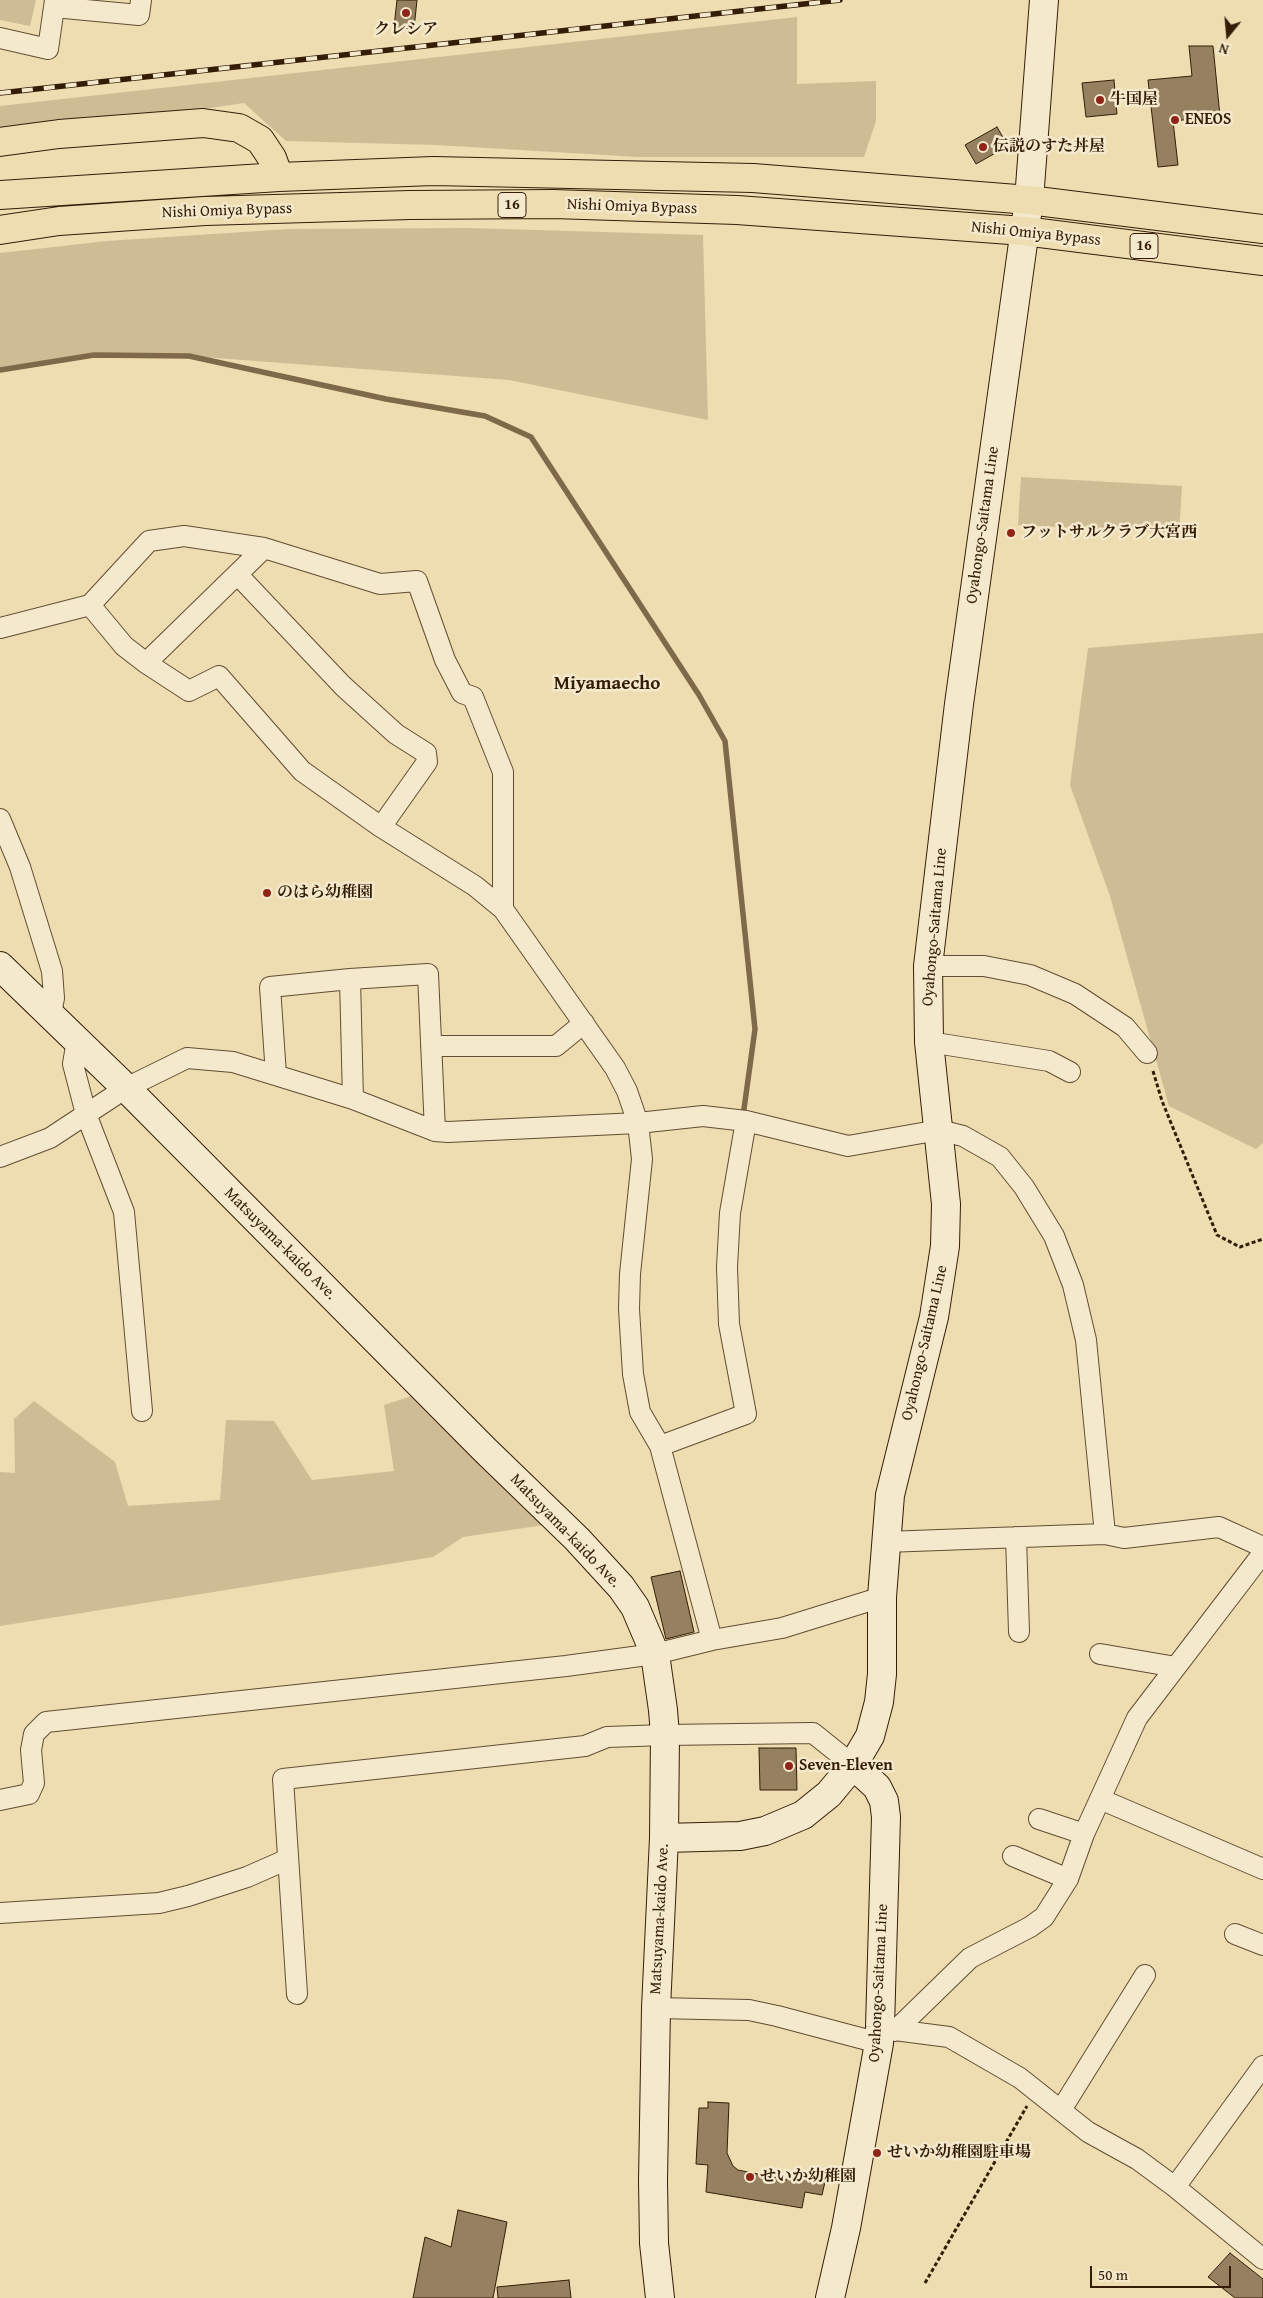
<!DOCTYPE html>
<html>
<head>
<meta charset="utf-8">
<style>
  body { margin:0 }
  #map { position:relative; width:1263px; height:2298px; overflow:hidden; background:#eeddb1; font-family:"Gentium Book Plus",serif }
  canvas { display:block }
  .north { position:absolute; left:1203px; top:10px; width:50px; height:50px; -webkit-text-stroke:4px #f4e9cc; paint-order:stroke; rotate:197deg; font-size:14px; font-weight:700; line-height:20px; text-align:center; color:#341d07 }
  .north::after { content:''; display:block; margin:auto; width:18px; height:22px; background:#341d07; clip-path:polygon(50% 0,100% 100%,50% 72%,0 100%) }
  .scale { position:absolute; left:1090px; top:2266px; width:141px; height:22px; box-sizing:border-box; border:2px solid #341d07; border-top:0; padding-left:6px; font-size:15px; line-height:18px; white-space:nowrap; color:#341d07; -webkit-text-stroke:4px #f4e9cc; paint-order:stroke }
</style>
</head>
<body>
<div id="map">
<canvas width="1263" height="2298"></canvas>
<div class="north">N</div>
<div class="scale">50 m</div>
</div>
<script>
const c = document.querySelector('canvas').getContext('2d');
c.lineJoin = 'round';
function fill(path, color) { c.fillStyle = color; c.fill(path, 'evenodd'); }
const shape = rows => new Path2D(rows.map(r => 'M' + r).join(''));
function strokePath(path, color, width, dash) { c.strokeStyle = color; c.lineWidth = width; c.lineCap = dash ? 'butt' : 'round'; c.setLineDash(dash || []); c.stroke(path); }
function write(font, color, halo, rows, align = 'center') {
  c.font = font + ' "Gentium Book Plus","Noto Serif JP",serif'; c.lineWidth = 5; c.setLineDash([]); c.textBaseline = 'middle'; c.strokeStyle = halo; c.fillStyle = color; for (const [text, x, y, turn = 0] of rows) {
    c.save(); c.translate(x, y); c.rotate((+turn || 0) * Math.PI / 180); c.textAlign = isNaN(turn) ? turn : align; if (halo) c.strokeText(text, 0, 0); c.fillText(text, 0, 0); c.restore();
  }
}
fill(shape([
  [0,0,36,0,30,26,0,20],
  [797,17,797,84,876,81,876,121,864,157,638,157,436,145,286,141,244,103,157,116,0,131,0,106],
  [469,228,703,235,708,420,509,380,189,356,94,355,0,370,0,253,107,241,289,229],
  [1021,477,1182,486,1179,533,1018,525],
  [1263,633,1263,1143,1256,1149,1169,1106,1110,896,1070,785,1088,648],
  [415,1395,544,1525,463,1537,433,1557,0,1626,0,1472,15,1473,14,1419,34,1401,115,1462,128,1506,220,1500,226,1420,274,1421,312,1480,394,1471,384,1405]
]), '#cebc94');
strokePath(shape([
  [0,370,94,355,189,356,386,399,485,416,531,437,699,695,725,741,755,1029,744,1109]
]), '#7e694a', 5.5);
const building = shape([
  [397,0,417,0,414,29,394,27,397,0],
  [1189,46,1213,46,1220,116,1173,121,1178,165,1158,167,1148,80,1192,76,1189,46],
  [1114,80,1117,114,1086,117,1082,83,1114,80],
  [997,127,1008,146,976,164,965,145,997,127],
  [680,1571,694,1632,666,1639,651,1577,680,1571],
  [759,1748,796,1748,797,1790,760,1790,759,1748],
  [708,2102,729,2103,727,2153,733,2166,738,2170,787,2180,788,2173,825,2182,822,2195,805,2192,802,2208,706,2192,708,2165,696,2164,699,2108,708,2108,708,2102],
  [458,2210,507,2222,493,2298,413,2298,425,2237,451,2247,458,2210],
  [1230,2253,1263,2279,1263,2298,1235,2298,1208,2277,1230,2253],
  [569,2280,571,2298,498,2298,497,2287,569,2280]
]);
fill(building, '#95815f');
strokePath(building, '#341d07', 1);
const minor = shape([
  [54,7,139,15,141,0],
  [0,38,48,49,55,0],
  [237,574,343,686,396,734,426,753,427,762,381,827],
  [90,605,124,646,146,663,189,691,219,676,302,771,381,827,475,886,503,909],
  [0,628,90,605,149,541,184,536,264,548,380,584,417,581,445,660,462,693,473,697,503,772,503,909,615,1068,627,1091,638,1123,642,1159,630,1274,629,1309,633,1374,640,1412,660,1446,712,1640],
  [146,663,264,548],
  [0,819,20,867,52,971,54,998,51,1014],
  [928,966,984,966,1030,975,1075,994,1125,1027,1147,1053],
  [77,1040,73,1064,86,1114,124,1212,142,1411],
  [929,1042,1049,1061,1070,1072],
  [431,1046,556,1046,584,1023],
  [276,1075,270,987,350,979],
  [353,1099,350,979,428,974,435,1131],
  [0,1157,50,1138,126,1088,187,1058,233,1062,353,1099,435,1131,448,1132,638,1123,703,1116,746,1121,848,1146,939,1130,963,1136,1000,1157,1024,1187,1054,1236,1073,1285,1086,1340,1105,1534],
  [660,1446,746,1414,729,1324,727,1267,730,1213,746,1121],
  [1016,1537,1019,1632],
  [885,1542,1105,1534,1124,1538,1219,1527,1263,1547],
  [1100,1654,1176,1667],
  [1100,1799,1263,1869],
  [0,1800,29,1794,34,1783,31,1750,34,1734,46,1722,566,1666,655,1654,712,1640,782,1628,882,1597],
  [1039,1819,1084,1834],
  [1013,1856,1068,1879],
  [0,1913,159,1903,188,1896,247,1877,288,1859],
  [1235,1934,1263,1945],
  [297,1994,283,1779,585,1746,607,1737,665,1735,813,1733,853,1765],
  [656,2008,749,2010,777,2016,879,2043],
  [887,2029,949,2037,1020,2078,1088,2132,1137,2159,1175,2187,1263,2259],
  [895,2031,970,1958,1030,1927,1044,1917,1068,1879,1084,1834,1137,1718,1263,1553],
  [1061,2110,1145,1975],
  [1175,2187,1263,2066]
]);
const secondary = shape([
  [0,966,126,1088,485,1450,577,1539,621,1587,635,1607,655,1654,663,1710,665,1735,664,1838,656,2008,653,2181,654,2243,660,2298],
  [664,1838,740,1836,765,1831,803,1815,829,1794,853,1765,870,1736,879,1702,882,1674,882,1597,890,1495,934,1317,945,1246,946,1204,929,1042,928,966,959,704,1029,200,1044,0],
  [830,2298,846,2228,879,2043,880,2027,886,1817,884,1801,877,1787,853,1765]
]);
const trunk = shape([
  [0,142,59,134,203,123,239,128,260,140,272,158,279,177],
  [0,195,279,177,433,171,753,178,1029,200,1263,229],
  [0,230,59,221,205,211,410,205,553,204,737,210,1024,231,1263,261]
]);
strokePath(minor, '#624d32', 22);
strokePath(secondary, '#341d07', 30);
strokePath(trunk, '#341d07', 30);
strokePath(shape([
  [1153,1071,1162,1101,1217,1235,1240,1247,1263,1239],
  [925,2283,1027,2106]
]), '#341d07', 3, [4, 2.5]);
strokePath(minor, '#f4e9cc', 20);
strokePath(secondary, '#f4e9cc', 28);
strokePath(trunk, '#eeddb1', 28);
const rail = shape([
  [0,93,840,0]
]);
strokePath(rail, '#341d07', 5.5);
strokePath(rail, '#f4e9cc', 4, [11]);
for (const [x, y, r, color] of [
  [406,13,5,"#8f2418"],
  [1100,100,5,"#8f2418"],
  [1175,120,5,"#8f2418"],
  [983,147,5,"#8f2418"],
  [1011,533,5,"#8f2418"],
  [267,893,5,"#8f2418"],
  [789,1766,5,"#8f2418"],
  [877,2153,5,"#8f2418"],
  [750,2177,5,"#8f2418"]
]) { const dot = new Path2D(); dot.arc(x, y, r, 0, 2 * Math.PI); c.fillStyle = color; c.fill(dot); strokePath(dot, '#f4e9cc', 2); }
for (const [x, y, w] of [
  [512,205,28],
  [1144,246,28]
]) { const box = new Path2D(); box.roundRect(x - w / 2, y - 12.5, w, 25, 4); c.fillStyle = '#f4e9cc'; c.fill(box); strokePath(box, '#341d07', 1); }
write('bold 15px', '#341d07', null, [
  ["16",512,205],
  ["16",1144,246]
]);
write('bold 16px', '#341d07', '#f4e9cc', [
  ["クレシア",406,30,"center"],
  ["牛国屋",1110,100],
  ["ENEOS",1185,120],
  ["伝説のすた丼屋",993,147],
  ["フットサルクラブ大宮西",1021,533],
  ["のはら幼稚園",277,893],
  ["Seven-Eleven",799,1766],
  ["せいか幼稚園駐車場",887,2153],
  ["せいか幼稚園",760,2177]
], 'left');
write('16px', '#341d07', '#f4e9cc', [
  ["Nishi Omiya Bypass",632,207,2],
  ["Nishi Omiya Bypass",227,211,-2],
  ["Nishi Omiya Bypass",1036,234,6],
  ["Oyahongo-Saitama Line",983,525,-82],
  ["Oyahongo-Saitama Line",935,927,-85],
  ["Matsuyama-kaido Ave.",280,1244,45],
  ["Oyahongo-Saitama Line",925,1343,-77],
  ["Matsuyama-kaido Ave.",565,1531,46],
  ["Matsuyama-kaido Ave.",660,1919,-87],
  ["Oyahongo-Saitama Line",879,1983,-87]
]);
write('bold 19px', '#341d07', '#f4e9cc', [
  ["Miyamaecho",607,684]
]);
</script>
</body>
</html>
